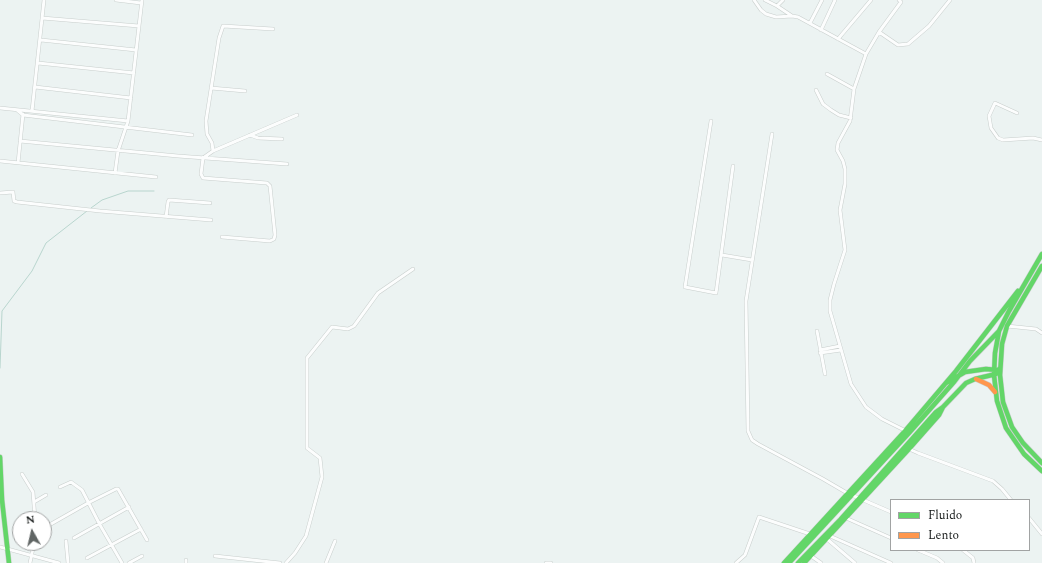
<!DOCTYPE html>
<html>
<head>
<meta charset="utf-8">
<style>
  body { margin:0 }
  #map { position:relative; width:1042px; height:563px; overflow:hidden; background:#ecf3f2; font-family:Spectral,serif }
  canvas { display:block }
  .legend { position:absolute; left:890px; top:499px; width:140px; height:52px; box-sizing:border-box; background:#fff; border:1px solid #a1a3a3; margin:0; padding:5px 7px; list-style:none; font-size:12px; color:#151918 }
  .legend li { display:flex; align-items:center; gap:8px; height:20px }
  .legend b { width:20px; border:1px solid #a1a3a3 }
  .north { position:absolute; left:12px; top:511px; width:40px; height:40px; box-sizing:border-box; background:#fff; border:1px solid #a1a3a3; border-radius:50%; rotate:352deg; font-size:11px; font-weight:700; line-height:16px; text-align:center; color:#151918 }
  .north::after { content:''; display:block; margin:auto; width:14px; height:18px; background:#606564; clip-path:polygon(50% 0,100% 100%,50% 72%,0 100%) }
</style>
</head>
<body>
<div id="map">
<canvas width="1042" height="563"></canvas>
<ul class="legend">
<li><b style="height:5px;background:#63d668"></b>Fluido</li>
<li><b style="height:5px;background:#ff974d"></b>Lento</li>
</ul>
<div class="north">N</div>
</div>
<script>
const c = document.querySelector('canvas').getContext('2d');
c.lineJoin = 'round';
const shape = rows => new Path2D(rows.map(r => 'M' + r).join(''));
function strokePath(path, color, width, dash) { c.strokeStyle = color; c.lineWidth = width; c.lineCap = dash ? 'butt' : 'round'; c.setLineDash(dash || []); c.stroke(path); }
strokePath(shape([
  [91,208,102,200,128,191,154,191],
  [0,368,2,311,32,271,46,243,87,211]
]), '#b8d5ce', 1);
const street = shape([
  [116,0,141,3],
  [754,0,761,10,766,14,776,17,792,16,798,17,866,54],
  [765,0,777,6,792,16],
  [899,0,901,2,879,32,866,54,854,89,850,121,838,143,837,150,843,161,845,169,845,184,840,210,845,250,834,284,830,300,830,311,851,384,866,407,882,419,906,431],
  [777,6,783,0],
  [42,18,139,26],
  [810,23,822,0],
  [821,30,835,0],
  [879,32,898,45,908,44,929,26,950,0],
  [838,39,871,0],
  [41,40,136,50],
  [38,63,134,73],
  [827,74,854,89],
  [35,87,131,98],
  [211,88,245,91],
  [816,90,823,104,831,110,839,115,851,118],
  [0,108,128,121],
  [17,110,23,115,192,135],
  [32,111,44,0],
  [1017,113,995,103,989,116,991,128,998,138,1003,140,1033,138,1042,140],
  [711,121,685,287,716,293,733,166],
  [772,134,746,301,748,431,752,440,758,444,823,479,847,493,891,512],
  [250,135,258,138,282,139],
  [20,141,178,156,287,164],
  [213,151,212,143,207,134,206,121,219,38,223,26,273,29],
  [0,161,156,177],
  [18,163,23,114],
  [115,173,118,151,128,121,142,0],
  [0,193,13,192,14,201,17,202,100,211,211,220],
  [166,217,168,202,169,200,210,203],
  [222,237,270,241,274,239,275,235,270,186,267,183,203,178,201,174,203,158,213,151,297,115],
  [722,255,752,260],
  [1007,326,1036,329,1042,333],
  [817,331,825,374],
  [820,350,840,346],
  [820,353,841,350],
  [909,449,918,453,993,481,1002,489,1011,500],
  [22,474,33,492,35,519],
  [60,487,71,482,82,490,100,525,122,563],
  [34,502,46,495],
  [846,518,891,538],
  [1029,518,1042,534],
  [44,528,88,503,116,489,118,489,147,540],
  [830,536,891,563],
  [74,538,129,507],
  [827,539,855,563],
  [66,541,68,563],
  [0,547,59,563],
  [918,550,937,558,943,563],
  [963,550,973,558,974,563],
  [215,556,280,563],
  [811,556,821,563],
  [87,558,141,529],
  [30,563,34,543],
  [129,563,142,556],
  [186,563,186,560],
  [286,563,295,553,306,536,322,477,320,458,307,448,307,358,332,327,348,329,354,326,378,293,413,269],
  [326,563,335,541],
  [546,563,551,563],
  [736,563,745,555,759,517,810,534]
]);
const fast = shape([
  [1042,254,1009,311,999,331,995,353,994,375,997,401,1006,428,1024,454,1042,471],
  [1042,266,1007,326,1002,344,1000,375,1003,402,1012,427,1023,443,1042,463],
  [946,383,965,372,986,369,997,370],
  [0,457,2,500,9,563],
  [784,563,905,431,956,371,1018,291],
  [789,563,909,433,954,382,970,361,999,331],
  [798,563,840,520,936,412,943,407,966,383,975,379,996,374,1000,368],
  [804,563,909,449,939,415,943,407]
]);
const slow = shape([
  [976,379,989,385,995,392]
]);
strokePath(street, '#c8cecc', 4);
strokePath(fast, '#c8cecc', 5.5);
strokePath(slow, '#c8cecc', 5.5);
strokePath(street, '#fcfdfd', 3);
strokePath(fast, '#63d668', 4.5);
strokePath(slow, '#ff974d', 4.5);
</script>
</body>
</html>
